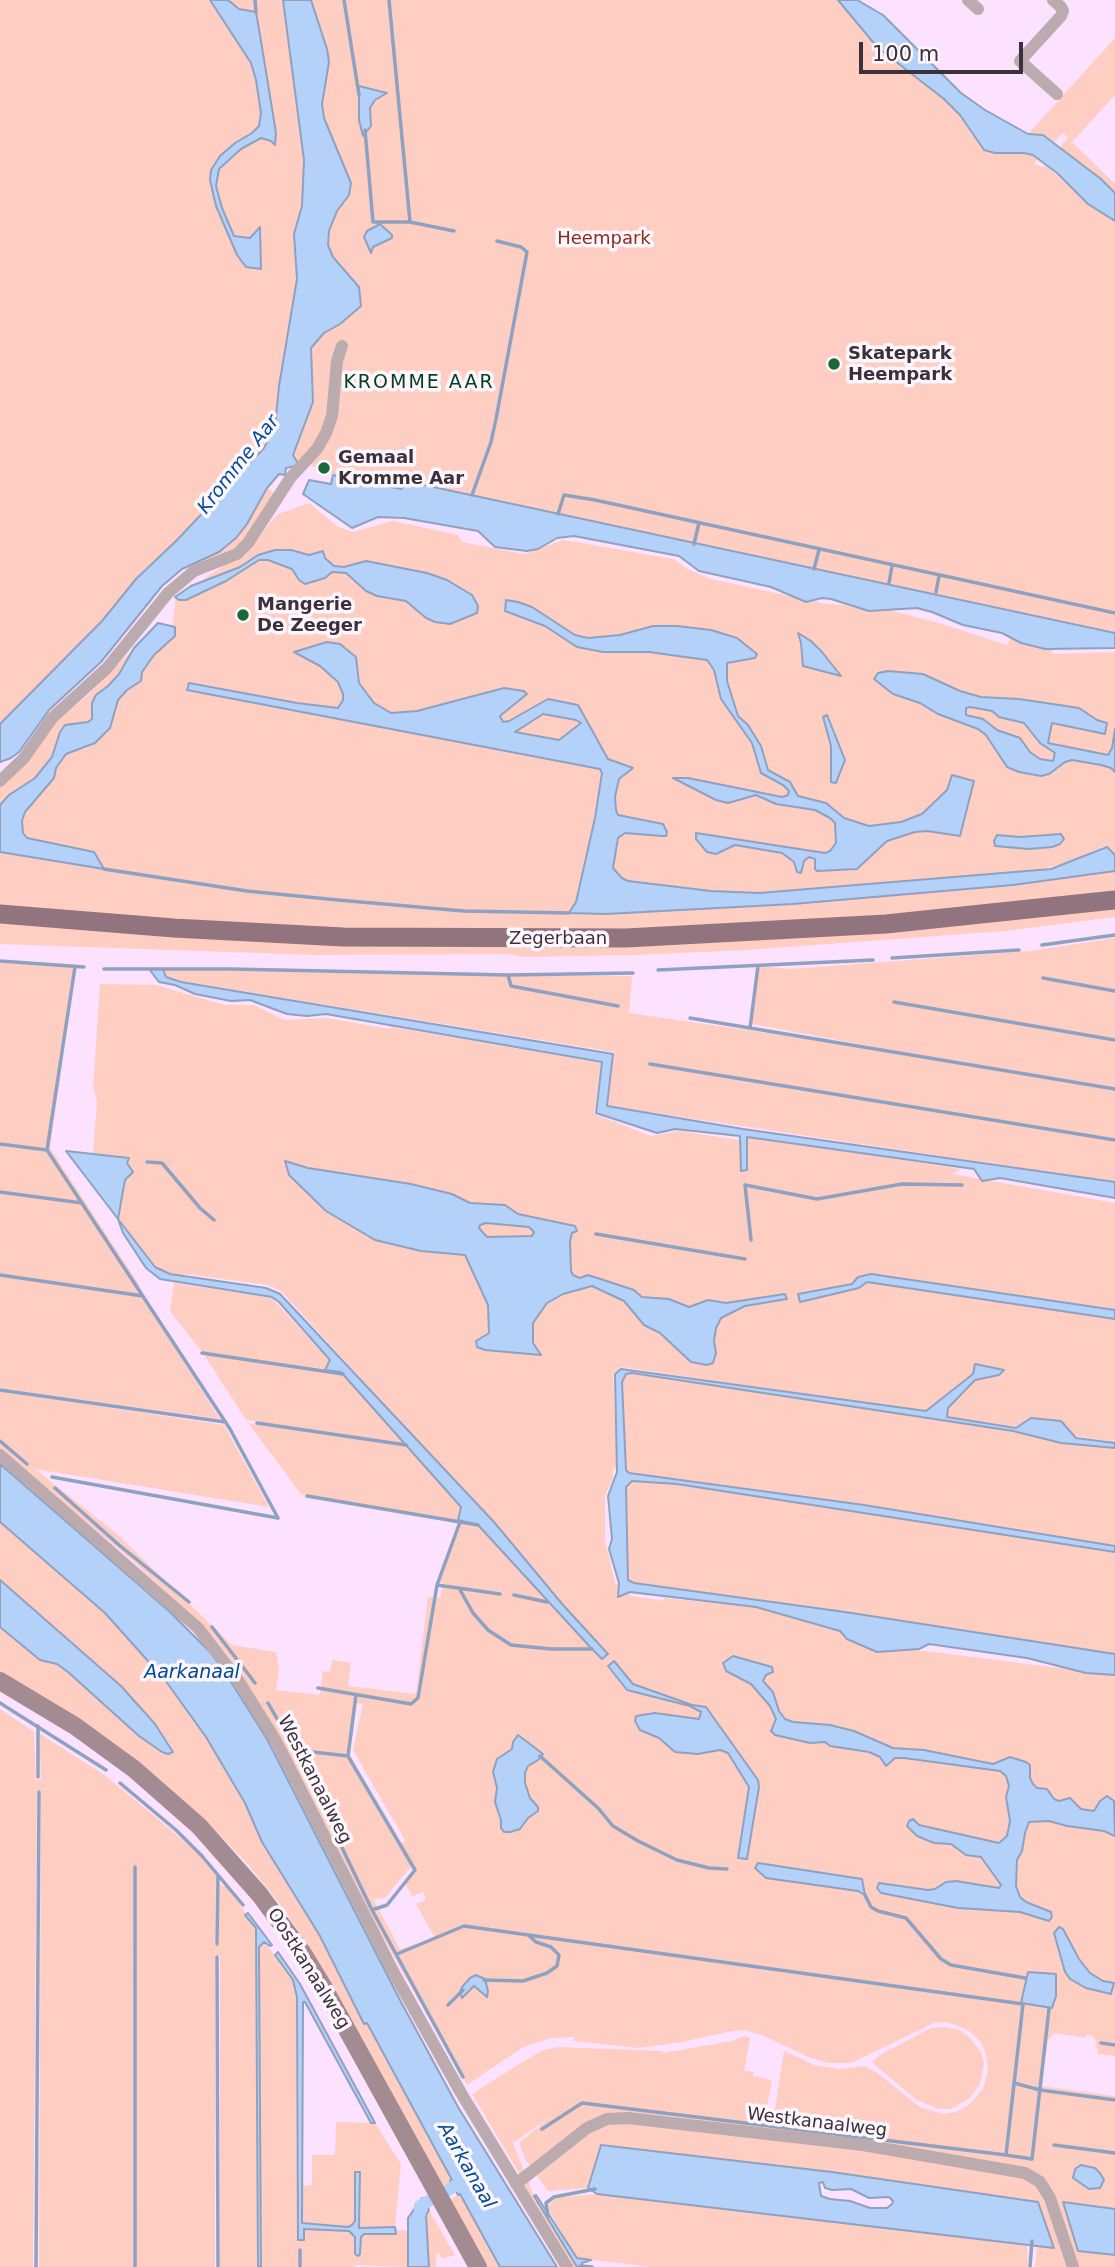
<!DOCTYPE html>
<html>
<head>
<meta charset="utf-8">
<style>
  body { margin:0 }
  #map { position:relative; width:1115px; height:2267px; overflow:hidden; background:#fce2fe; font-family:"DejaVu Sans",sans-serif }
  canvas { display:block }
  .scale { position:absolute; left:859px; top:42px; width:164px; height:32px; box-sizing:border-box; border:4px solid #3a313b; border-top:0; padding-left:9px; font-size:21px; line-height:24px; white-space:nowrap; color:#3a313b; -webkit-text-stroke:5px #fdf7fd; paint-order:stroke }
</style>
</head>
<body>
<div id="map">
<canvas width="1115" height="2267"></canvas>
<div class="scale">100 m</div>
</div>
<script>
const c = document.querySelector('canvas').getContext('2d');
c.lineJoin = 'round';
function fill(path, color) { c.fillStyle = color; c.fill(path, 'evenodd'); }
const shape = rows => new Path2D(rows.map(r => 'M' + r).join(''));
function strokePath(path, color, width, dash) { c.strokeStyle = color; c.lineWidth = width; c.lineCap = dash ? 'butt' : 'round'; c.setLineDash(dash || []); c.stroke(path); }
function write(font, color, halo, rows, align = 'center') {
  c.font = font + ' "DejaVu Sans",sans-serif'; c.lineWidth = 7; c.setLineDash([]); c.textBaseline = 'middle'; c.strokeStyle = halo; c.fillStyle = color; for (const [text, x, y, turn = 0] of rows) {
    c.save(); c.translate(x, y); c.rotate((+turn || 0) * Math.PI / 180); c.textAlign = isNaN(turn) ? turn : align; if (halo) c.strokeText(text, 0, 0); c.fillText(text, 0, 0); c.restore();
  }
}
fill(shape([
  [0,0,290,0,291,52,304,160,302,206,298,223,297,279,275,427,270,438,234,481,102,621,0,724],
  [311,0,838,0,867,37,944,99,960,115,972,135,998,153,1024,153,1033,155,1038,159,1034,164,1043,167,1045,165,1088,204,1115,221,1115,633,424,485,407,484,401,489,383,484,383,482,356,483,302,462,299,465,293,455,312,404,311,348,324,333,340,324,353,278,333,257,328,245,329,231,338,209,332,140,324,118,322,104,325,41],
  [1115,38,1115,95,1072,142,1115,184,1115,193,1101,179,1059,148,1068,138,1063,133,1053,143,1043,135,1028,134],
  [267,488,276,494,245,541,232,553,201,568,182,569,219,552,247,524],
  [309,503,338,527,353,532,393,521,458,535,462,542,524,554,563,540,674,559,687,569,711,579,827,604,877,607,939,623,1007,645,1010,638,1032,646,1053,650,1050,654,1115,652,1115,855,1104,846,1072,861,1046,868,927,882,759,893,729,892,582,914,741,907,939,892,1013,885,1115,871,1115,894,815,928,399,932,0,908,0,852,103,869,94,853,27,838,22,829,25,812,66,754,87,748,110,728,118,701,127,690,141,681,142,673,154,655,171,637,176,597,243,553,278,514],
  [134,648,119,674,108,686,96,695,92,703,92,719,88,722,79,723,60,732,52,757,35,778,9,795,0,805,0,787,54,723,86,697],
  [1115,908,1115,917,1005,931,747,950,634,955,525,957,507,954,315,955,0,944,0,923,533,948,965,924],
  [1115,938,1115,1182,608,1106,614,1052,181,981,166,976,164,969,510,976,632,976,629,1013,913,1054,752,1024,759,966,790,969,1030,951],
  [0,963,76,964,50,1148,140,1286,137,1292,152,1312,220,1419,0,1388],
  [100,984,156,985,225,1005,254,1005,284,1020,326,1018,390,1029,391,1027,601,1063,594,1114,651,1136,679,1131,746,1141,747,1137,793,1144,962,1169,952,1174,1115,1203,1115,1442,623,1367,613,1373,617,1468,613,1468,613,1478,605,1496,605,1540,615,1583,631,1596,665,1601,663,1598,756,1607,840,1631,841,1634,909,1649,1115,1675,1115,2056,1098,2054,1095,2038,1086,2034,1086,2038,1054,2033,1048,2040,1041,2086,1115,2096,1115,2209,1064,2202,1078,2251,1115,2255,1115,2267,1035,2267,1037,2246,1053,2248,1037,2202,832,2172,602,2145,588,2188,548,2191,525,2159,519,2143,550,2117,513,2143,534,2196,577,2267,572,2267,530,2199,518,2171,472,2094,529,2058,544,2050,560,2047,662,2051,664,2053,732,2041,745,2036,750,2038,744,2071,754,2072,753,2076,772,2080,767,2108,775,2109,784,2051,814,2065,839,2069,864,2066,876,2072,920,2107,943,2114,956,2112,970,2104,983,2089,988,2071,986,2054,981,2042,968,2030,946,2022,934,2023,851,2063,828,2063,811,2058,764,2036,745,2030,732,2031,682,2042,639,2048,574,2041,574,2037,551,2038,523,2047,467,2085,365,1906,284,1744,239,1670,218,1644,190,1614,134,1562,0,1451,0,1391,224,1425,269,1507,35,1469,117,1534,232,1645,276,1652,279,1670,276,1690,320,1695,323,1671,330,1672,332,1660,351,1663,348,1686,416,1694,428,1597,440,1598,443,1583,439,1582,460,1523,467,1524,476,1504,281,1291,267,1285,186,1274,183,1275,170,1273,155,1267,118,1219,128,1158,93,1154,97,1101,93,1087],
  [357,1703,363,1704,353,1750,406,1842,400,1842,415,1871,405,1883,412,1896,423,1892,426,1900,416,1904,435,1938,400,1949,373,1899,385,1898,411,1866,347,1755],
  [174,1283,272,1298,330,1361,325,1370,226,1357,343,1375,405,1444,246,1420,203,1353,170,1311],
  [632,1373,1013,1431,1061,1443,1115,1448,1115,1546,864,1505,628,1473,626,1470,622,1382,626,1374],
  [248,1423,406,1446,461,1507,457,1520,301,1494],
  [631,1481,677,1484,1115,1552,1115,1654,845,1612,634,1583,628,1580,626,1547,626,1487],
  [0,1522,105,1613,165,1680,206,1737,245,1803,262,1842,320,1936,364,2023,367,2022,453,2180,440,2187,436,2174,363,2040,306,1942,279,1903,245,1861,201,1816,0,1674,0,1627,40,1660,57,1664,68,1672,139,1736,162,1752,172,1747,155,1724,121,1686,0,1580],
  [0,1709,34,1732,36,1780,41,1779,39,1733,106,1776,177,1835,201,1857,216,1876,215,1945,219,1945,219,1884,227,1887,256,1928,258,2267,220,2267,220,1956,215,1954,215,2267,136,2267,134,1865,133,2267,39,2267,41,1791,39,1790,37,1791,33,2267,0,2267],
  [264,1941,293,1980,297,1997,298,2240,304,2239,304,2229,349,2231,355,2237,355,2254,360,2254,361,2237,364,2234,395,2234,396,2230,408,2231,408,2267,355,2265,355,2267,302,2267,302,2249,300,2248,299,2267,261,2267,259,1947],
  [945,2027,960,2030,969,2037,981,2052,984,2063,980,2084,970,2098,951,2109,939,2109,917,2100,875,2065,872,2061,880,2055,931,2028],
  [336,2122,375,2123,401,2164,395,2227,359,2228,355,2172,355,2221,352,2225,348,2227,302,2224,302,2186,312,2185,312,2155,335,2155],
  [460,2194,500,2267,485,2267,448,2201],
  [597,2194,1027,2244,1028,2267,651,2267,577,2258,547,2208,555,2198],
  [429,2210,455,2255,442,2259,439,2253,436,2254,436,2267,429,2267,426,2215]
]), '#ffcec3');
const water = shape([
  [210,0,228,0,239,9,256,12,259,29,276,133,275,145,271,141,261,138,241,149,219,169,216,186,222,208,234,236,250,238,260,227,261,269,246,267,237,255,216,206,210,180,211,170,220,156,235,143,252,133,259,126,261,113,256,80,251,63,210,0],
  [283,0,311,0,327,49,329,62,322,104,324,118,351,183,349,195,337,211,329,231,328,245,333,257,359,287,361,306,340,324,324,333,311,348,313,402,293,455,299,465,286,468,285,475,279,474,267,488,247,524,236,538,219,552,182,569,162,586,101,662,49,710,19,752,11,758,0,762,0,724,102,621,136,579,177,540,246,467,264,448,275,427,279,386,297,279,294,234,302,206,304,160,283,0],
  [838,0,857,0,883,15,961,93,985,110,1028,134,1043,135,1101,179,1115,193,1115,221,1088,204,1057,173,1033,155,1024,153,995,153,984,150,960,115,944,99,877,47,838,0],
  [359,86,387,93,375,100,370,108,371,126,363,136,359,120,359,86],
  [380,224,392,235,392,238,373,247,371,253,364,237,367,231,380,224],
  [333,475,401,489,410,482,1115,633,1115,648,1045,649,1021,643,1002,633,963,625,932,612,917,608,869,611,831,599,822,598,806,602,771,587,699,571,679,556,574,536,557,538,538,549,527,551,495,547,478,531,404,518,378,517,352,528,303,494,309,480,331,484,333,475],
  [275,550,291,550,309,555,323,551,325,558,334,566,344,567,366,561,427,573,447,580,472,595,478,606,477,613,450,624,435,622,426,618,406,601,377,596,366,591,346,573,332,572,325,578,305,584,299,580,292,569,268,560,259,560,226,581,186,600,179,600,175,597,191,586,240,567,258,555,275,550],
  [506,600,518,602,532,607,575,635,588,638,620,635,653,626,677,626,711,630,737,638,757,654,755,658,727,663,727,681,738,716,748,725,761,746,768,770,790,782,798,796,826,803,844,818,869,826,901,822,922,814,947,790,952,775,974,781,960,836,927,831,915,832,887,841,857,869,817,871,815,869,815,859,809,857,804,861,801,873,797,872,794,862,782,853,735,845,716,854,707,852,696,839,696,833,825,853,830,851,836,843,835,823,830,818,815,810,776,804,756,795,728,803,716,800,673,778,688,778,782,797,788,795,789,791,783,785,761,773,752,743,721,699,714,670,707,660,649,652,603,652,577,647,545,626,505,611,506,600],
  [158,623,175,627,175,636,154,655,142,672,141,681,127,690,118,700,110,728,95,743,66,754,56,768,54,778,25,812,22,821,23,833,27,838,94,852,104,869,0,852,0,805,9,795,35,778,52,757,60,732,65,725,88,722,92,719,92,703,96,695,108,686,119,674,134,648,158,623],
  [798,633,811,641,822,652,841,676,803,666,801,643,798,633],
  [327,642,340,644,356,657,359,683,374,703,391,713,417,711,504,688,524,691,527,694,500,716,503,722,509,721,548,699,578,705,608,759,633,768,619,779,615,797,616,810,618,815,663,824,667,832,666,836,662,836,625,833,618,838,613,868,622,878,628,881,711,891,759,893,1051,869,1107,847,1115,855,1115,871,1013,885,793,904,606,914,569,913,576,902,595,818,602,773,600,769,187,690,189,683,297,703,338,708,343,700,343,694,338,682,320,666,294,652,327,642],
  [543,714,576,720,581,723,559,740,515,732,543,714],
  [888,671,923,674,960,691,981,697,1019,699,1079,708,1097,720,1107,723,1105,734,1052,723,1048,743,1108,755,1112,748,1115,729,1115,772,1111,768,1101,765,1072,760,1065,762,1049,774,1041,776,1019,772,1007,767,986,735,978,729,938,714,920,703,893,694,874,679,878,673,888,671],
  [970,707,992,711,999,717,1024,723,1040,743,1055,753,1053,761,1040,759,1030,752,1020,738,997,730,983,719,966,715,966,708,970,707],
  [827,715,845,760,836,783,831,782,831,746,823,717,827,715],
  [1061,834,1064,839,1060,844,1052,847,1029,849,995,846,994,841,997,835,1020,837,1061,834],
  [149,969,163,969,166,977,181,982,613,1054,607,1106,743,1129,1115,1182,1115,1198,1000,1178,982,1181,974,1169,747,1137,747,1170,741,1171,740,1136,675,1129,657,1133,596,1113,602,1062,326,1014,307,1016,287,1014,250,1000,231,1001,195,994,175,985,159,982,149,969],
  [66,1151,129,1158,127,1163,133,1172,125,1180,118,1219,155,1267,170,1274,266,1288,280,1294,494,1522,563,1605,608,1654,602,1659,592,1649,478,1525,458,1520,461,1507,341,1372,325,1370,330,1360,279,1302,272,1297,160,1279,146,1268,123,1233,118,1219,66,1151],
  [285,1161,308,1168,411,1184,452,1194,470,1203,505,1205,518,1214,575,1226,577,1231,572,1233,570,1241,571,1271,573,1275,580,1278,588,1275,634,1290,642,1297,669,1299,689,1307,708,1300,726,1303,785,1294,787,1299,745,1306,721,1318,716,1328,714,1341,716,1353,713,1363,707,1365,691,1362,660,1333,644,1325,624,1301,592,1286,563,1294,547,1303,533,1323,533,1343,541,1355,485,1350,477,1347,476,1341,489,1333,488,1305,465,1255,421,1251,375,1240,326,1211,289,1175,285,1161],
  [486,1223,529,1227,534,1232,532,1236,487,1237,479,1228,480,1225,486,1223],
  [871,1274,1115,1310,1115,1319,867,1282,859,1288,800,1302,798,1294,852,1284,858,1277,871,1274],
  [975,1364,1004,1370,999,1375,975,1380,948,1408,947,1417,1016,1428,1031,1418,1061,1421,1076,1438,1115,1443,1115,1448,1061,1443,1013,1431,632,1373,626,1374,622,1382,626,1470,629,1473,864,1505,1115,1546,1115,1552,677,1484,632,1481,626,1487,628,1580,634,1583,845,1612,1115,1654,1115,1675,1086,1673,1027,1658,929,1644,919,1649,877,1652,847,1639,840,1631,756,1607,630,1592,618,1597,619,1583,609,1549,612,1539,608,1496,617,1472,615,1374,621,1369,926,1411,973,1374,975,1364],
  [0,1464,169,1611,210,1652,226,1674,267,1739,401,2002,458,2107,557,2267,500,2267,460,2194,458,2195,450,2181,452,2180,367,2023,364,2024,320,1936,262,1842,245,1803,206,1737,165,1680,105,1613,0,1522,0,1464],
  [0,1580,121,1686,155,1724,173,1752,168,1754,162,1752,139,1736,68,1672,57,1664,40,1660,0,1627,0,1580],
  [733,1656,772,1667,773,1672,766,1675,763,1681,773,1692,779,1711,785,1719,793,1722,830,1725,854,1731,893,1748,924,1750,993,1764,1010,1757,1026,1762,1030,1765,1030,1778,1033,1784,1037,1788,1047,1789,1054,1799,1059,1801,1070,1798,1081,1809,1094,1811,1100,1801,1107,1796,1114,1801,1115,1836,1104,1831,1067,1826,1049,1821,1029,1822,1025,1833,1022,1851,1017,1860,1016,1886,1020,1897,1026,1902,1051,1912,1052,1917,1049,1921,1020,1912,958,1908,881,1893,877,1888,879,1883,928,1890,935,1889,946,1882,956,1881,999,1888,1001,1885,981,1857,966,1855,951,1844,934,1843,917,1836,907,1826,909,1821,913,1819,919,1825,999,1843,1007,1836,1010,1821,1006,1797,1009,1786,1006,1776,1000,1771,904,1758,895,1758,886,1766,880,1757,869,1752,830,1746,825,1742,810,1743,775,1735,771,1731,776,1719,770,1706,751,1684,726,1671,723,1663,733,1656],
  [614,1661,633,1684,692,1705,706,1707,758,1780,759,1787,747,1859,738,1858,749,1787,728,1753,720,1750,698,1754,675,1752,659,1738,640,1730,635,1721,636,1716,655,1713,699,1719,701,1712,690,1706,627,1690,608,1666,614,1661],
  [518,1735,543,1754,538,1760,528,1766,525,1773,525,1783,530,1798,538,1807,538,1811,528,1818,520,1829,510,1832,504,1832,501,1828,501,1820,495,1802,497,1788,493,1772,497,1759,512,1749,513,1742,518,1735],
  [758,1863,862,1879,865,1895,858,1891,766,1878,755,1868,758,1863],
  [248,1913,272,1945,270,1946,264,1942,259,1947,261,2267,258,2267,256,1928,245,1915,248,1913],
  [1059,1927,1063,1929,1079,1959,1090,1973,1103,1981,1114,1983,1111,1994,1086,1988,1070,1979,1065,1972,1054,1933,1059,1927],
  [278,1952,300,1984,375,2123,371,2123,305,2002,303,2002,302,2223,348,2227,352,2225,355,2221,355,2172,360,2172,359,2228,395,2227,396,2234,364,2234,361,2237,360,2254,358,2256,355,2254,355,2237,349,2231,304,2229,304,2240,298,2240,297,1997,293,1980,275,1955,278,1952],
  [1028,1972,1056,1974,1056,1996,1052,2008,1021,2003,1028,1972],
  [476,1975,485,1979,488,1991,487,1997,474,1986,462,1998,460,1992,462,1987,470,1978,476,1975],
  [601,2145,832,2172,1038,2202,1054,2248,597,2194,588,2188,601,2145],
  [823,2182,825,2188,832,2190,851,2189,869,2198,889,2197,893,2201,892,2204,887,2208,870,2208,850,2201,830,2199,821,2196,819,2183,823,2182],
  [1081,2165,1095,2168,1100,2173,1104,2180,1100,2188,1089,2189,1073,2178,1075,2169,1081,2165],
  [536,2195,577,2258,591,2260,582,2263,582,2267,577,2267,534,2196,536,2195],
  [422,2198,429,2210,426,2215,429,2267,408,2267,408,2218,422,2198],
  [1063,2202,1115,2209,1115,2255,1078,2251,1063,2202]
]);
fill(water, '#b3d1f9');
strokePath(water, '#8fa1c0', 2);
strokePath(shape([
  [255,0,256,12],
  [344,0,359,95],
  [389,0,410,222,454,231],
  [365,130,373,222,409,222],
  [472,495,491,442,496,419,527,252,521,247,497,241],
  [558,514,564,495,595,500,1115,613],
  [694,544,699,523],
  [814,569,819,550],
  [889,583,892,566],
  [936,592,939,576],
  [104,869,247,891,338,900,464,911,569,913],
  [1042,945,1115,935],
  [892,958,1019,950],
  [0,961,84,967],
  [104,969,231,969,508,975,633,973],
  [658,970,873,960],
  [508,975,511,986,618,1006],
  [1043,978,1115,991],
  [894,1002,1115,1040],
  [690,1018,1115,1089],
  [750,1028,758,966],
  [650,1064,1115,1140],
  [0,1144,47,1150,75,967],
  [47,1150,230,1429,278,1518,52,1477],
  [147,1162,162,1163,200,1208,214,1220],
  [0,1192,82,1203],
  [596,1234,745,1259],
  [751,1240,745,1185,817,1199,902,1184,962,1185],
  [0,1275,143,1296],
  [202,1353,343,1374],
  [0,1390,225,1422],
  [257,1423,406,1445],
  [0,1441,27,1464],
  [55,1488,119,1545,189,1602],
  [307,1496,478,1525],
  [437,1585,500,1594],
  [459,1588,473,1613,488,1630,511,1645,551,1649,592,1649],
  [514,1595,547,1602],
  [212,1627,255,1683],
  [318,1688,411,1704,418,1698,437,1585,460,1522],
  [0,1703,106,1770],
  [268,1703,295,1750,372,1910,387,1905,415,1870,348,1756,356,1695],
  [38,1726,38,1777],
  [295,1750,348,1756],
  [540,1756,598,1808,613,1826,638,1841,677,1860,709,1868,727,1869],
  [120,1783,176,1830,202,1856,243,1905],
  [135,1867,135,2267],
  [865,1895,871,1907,878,1911,906,1918,941,1959,951,1965,1025,1978],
  [372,1910,463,2077],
  [217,1944,218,1876],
  [397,1954,464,1926,1023,2004,1006,2155,582,2103,542,2129],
  [217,1957,218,2267],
  [484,1980,523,1981,547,1973,557,1966,559,1955,551,1947,536,1942,528,1935],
  [448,2005,463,1990],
  [1101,2043,1115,2045],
  [1014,2083,1040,2090,1115,2100],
  [1054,2145,1115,2153],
  [1006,2155,1032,2159,1049,2009],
  [548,2216,546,2203,554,2197,595,2189],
  [300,2250,300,2267],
  [580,2266,592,2267],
  [36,2267,39,1792],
  [1030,2267,1032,2241]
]), '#8fa1c0', 3.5);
strokePath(shape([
  [420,2214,420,2206,467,2179]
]), '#b3d1f9', 12);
strokePath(shape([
  [968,0,978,9],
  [1053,0,1061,7,1063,11,1061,16,1020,61,1057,94],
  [0,781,24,758,52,718,107,668,168,593,194,571,237,554,248,543,291,477,317,449,326,433,332,416,337,361,342,346],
  [0,1455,198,1628,238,1680,276,1741,394,1973,461,2093,567,2267],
  [516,2184,587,2128,607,2119,628,2118,863,2145,1025,2173,1040,2182,1050,2198,1073,2267]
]), '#bbabaf', 12);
strokePath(shape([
  [0,1681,75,1726,134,1769,199,1826,260,1895,302,1952,324,1988,478,2267]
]), '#a38b92', 18);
strokePath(shape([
  [0,914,174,928,343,937,626,938,886,924,1115,900]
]), '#91747d', 19);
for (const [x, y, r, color] of [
  [834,364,7,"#196838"],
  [324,468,7,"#196838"],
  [243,615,7,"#196838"]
]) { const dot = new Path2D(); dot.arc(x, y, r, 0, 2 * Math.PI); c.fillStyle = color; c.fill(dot); strokePath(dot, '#fdf7fd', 2.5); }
write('18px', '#8d2a18', '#fdf7fd', [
  ["Heempark",604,239]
]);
write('bold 18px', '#3a313b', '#fdf7fd', [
  ["Skatepark",848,354],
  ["Heempark",848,375],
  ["Gemaal",338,458],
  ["Kromme Aar",338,479],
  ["Mangerie",257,605],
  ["De Zeeger",257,626]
], 'left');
write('18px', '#3a313b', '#fdf7fd', [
  ["Zegerbaan",558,939],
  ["Westkanaalweg",314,1780,63],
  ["Oostkanaalweg",308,1969,58],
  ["Westkanaalweg",817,2123,7]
]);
c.letterSpacing = '2px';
write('19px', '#08401f', '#fdf7fd', [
  ["KROMME AAR",419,383]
]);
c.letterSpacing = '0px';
write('italic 19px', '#014b96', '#fdf7fd', [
  ["Kromme Aar",239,465,-52],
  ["Aarkanaal",192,1673],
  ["Aarkanaal",466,2166,60]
]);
</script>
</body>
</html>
